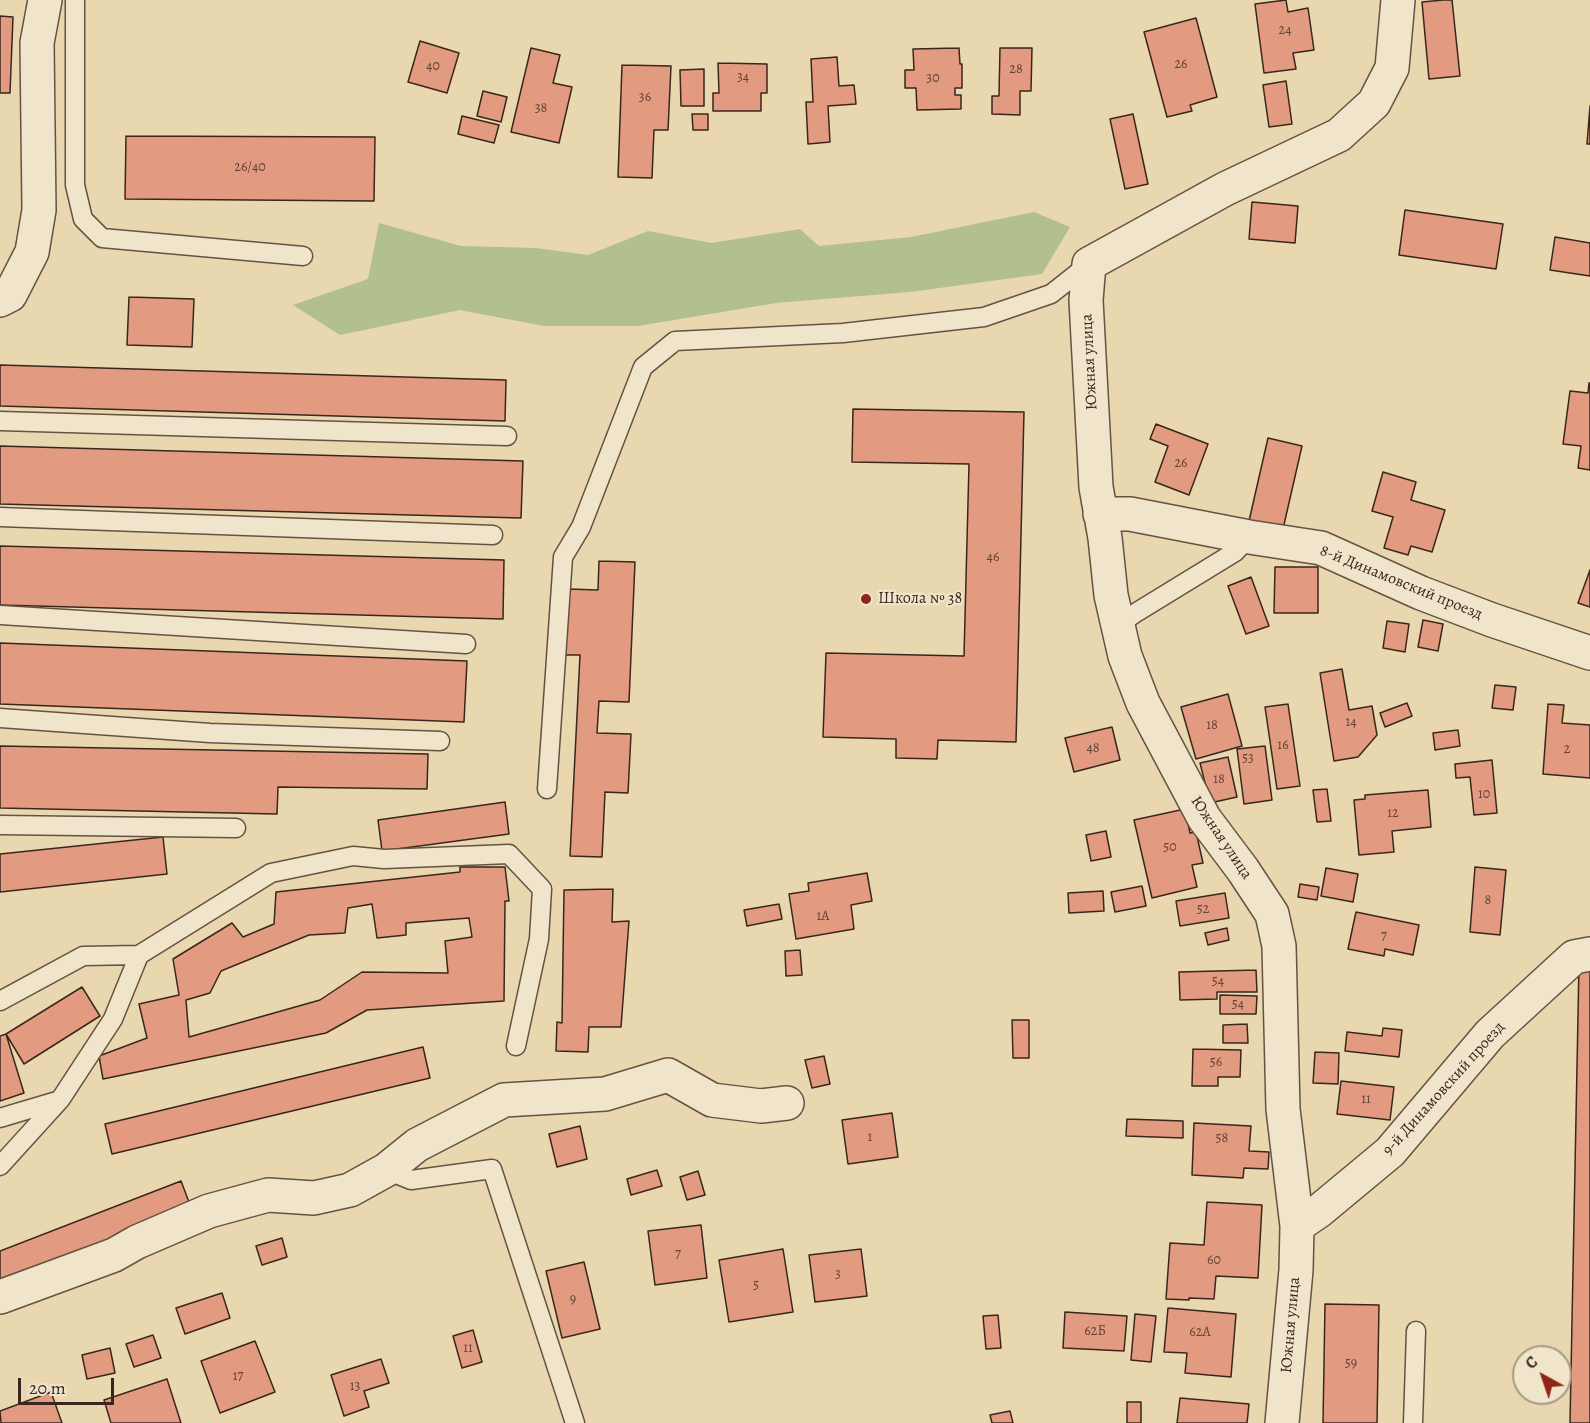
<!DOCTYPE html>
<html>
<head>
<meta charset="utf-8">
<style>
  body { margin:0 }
  #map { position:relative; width:1590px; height:1423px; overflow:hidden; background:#e8d7af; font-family:Alegreya,serif }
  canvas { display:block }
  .north { position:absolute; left:1512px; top:1345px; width:60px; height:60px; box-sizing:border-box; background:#f0e5cb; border:2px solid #a79985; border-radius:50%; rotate:320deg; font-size:16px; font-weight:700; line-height:24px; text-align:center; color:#3a261d }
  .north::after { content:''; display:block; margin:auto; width:21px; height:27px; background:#8f2418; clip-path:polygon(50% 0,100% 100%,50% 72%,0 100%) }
  .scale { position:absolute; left:18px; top:1378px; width:96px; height:27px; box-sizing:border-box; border:3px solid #3a261d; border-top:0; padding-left:8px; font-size:18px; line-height:21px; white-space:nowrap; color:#3a261d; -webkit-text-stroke:4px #f0e5cb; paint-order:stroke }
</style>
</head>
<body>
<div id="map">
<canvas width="1590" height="1423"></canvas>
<div class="north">С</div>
<div class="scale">20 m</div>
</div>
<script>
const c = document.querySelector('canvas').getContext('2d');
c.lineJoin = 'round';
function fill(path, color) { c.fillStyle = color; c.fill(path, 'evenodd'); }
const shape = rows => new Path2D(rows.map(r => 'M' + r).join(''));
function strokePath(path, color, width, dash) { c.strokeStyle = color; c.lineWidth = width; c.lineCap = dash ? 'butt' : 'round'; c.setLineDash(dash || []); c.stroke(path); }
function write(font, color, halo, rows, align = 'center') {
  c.font = font + ' Alegreya,serif'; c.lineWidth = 4.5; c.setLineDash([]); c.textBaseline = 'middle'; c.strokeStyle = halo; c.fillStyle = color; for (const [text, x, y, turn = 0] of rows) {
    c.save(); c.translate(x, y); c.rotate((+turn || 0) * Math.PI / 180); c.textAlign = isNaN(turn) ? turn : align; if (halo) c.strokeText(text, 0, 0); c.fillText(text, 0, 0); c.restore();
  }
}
fill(shape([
  [1034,212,1070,227,1042,274,910,292,776,303,638,326,544,326,460,310,340,335,293,305,368,279,379,223,461,246,536,248,588,255,648,231,711,243,800,229,819,246,911,237]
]), '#b2bf8e');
const building = shape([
  [1286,0,1288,12,1308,8,1314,50,1293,53,1296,69,1264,73,1255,4,1286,0],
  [1443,0,1452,0,1460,76,1429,79,1422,2,1443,0],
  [0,16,13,17,10,93,0,93,0,16],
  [1196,18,1217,97,1190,105,1192,111,1167,117,1144,32,1196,18],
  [420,41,459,53,447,93,408,82,420,41],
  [531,48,560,55,553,83,572,87,559,143,511,132,531,48],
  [959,48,960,64,962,64,962,88,955,88,955,95,961,95,961,109,917,110,916,88,905,88,905,70,914,70,913,49,959,48],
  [1000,48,1032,48,1031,91,1020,91,1020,115,992,114,992,96,999,96,1000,48],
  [837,57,839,86,854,85,856,104,828,106,830,142,808,144,806,102,813,102,811,59,837,57],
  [718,63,767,64,767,93,761,93,761,111,713,111,713,93,719,93,718,63],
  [622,65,671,66,668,130,654,130,652,178,618,177,622,65],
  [704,69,704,106,681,106,680,70,704,69],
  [1286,81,1292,124,1269,127,1263,85,1286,81],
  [483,91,507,97,501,122,477,116,483,91],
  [1590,106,1590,144,1587,144,1590,106],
  [692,114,708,114,708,130,693,130,692,114],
  [1133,114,1148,184,1125,189,1110,119,1133,114],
  [462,116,499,125,494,143,458,134,462,116],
  [126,136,375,137,374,201,125,199,126,136],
  [1252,202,1298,206,1295,243,1249,239,1252,202],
  [1405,210,1503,224,1496,269,1399,255,1405,210],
  [1555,237,1590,243,1590,276,1550,270,1555,237],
  [129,297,194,299,192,347,127,345,129,297],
  [0,365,506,380,505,421,0,406,0,365],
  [1589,383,1590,383,1590,470,1578,468,1581,446,1563,444,1570,391,1588,393,1589,383],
  [853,409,1024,412,1016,742,938,740,937,759,896,758,896,739,823,737,826,653,964,656,969,464,852,462,853,409],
  [1156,424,1208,444,1189,495,1155,482,1168,446,1150,439,1156,424],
  [1268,438,1302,446,1283,529,1249,521,1268,438],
  [0,446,523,461,521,518,0,504,0,446],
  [1383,472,1416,482,1411,500,1445,510,1432,552,1411,546,1408,555,1384,548,1393,517,1372,511,1383,472],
  [0,546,504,560,503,619,0,605,0,546],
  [599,561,635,562,629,702,599,701,597,733,631,734,628,793,605,792,602,857,570,856,580,655,565,655,568,589,598,590,599,561],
  [1275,567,1318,567,1318,613,1274,613,1275,567],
  [1590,570,1590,607,1578,603,1590,570],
  [1251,577,1269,626,1246,634,1228,586,1251,577],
  [1423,620,1443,624,1438,651,1418,647,1423,620],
  [1387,621,1409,624,1405,652,1383,648,1387,621],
  [0,643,467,661,464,722,0,704,0,643],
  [1342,669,1349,710,1372,706,1377,735,1358,757,1334,761,1320,673,1342,669],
  [1495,685,1516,687,1513,710,1492,708,1495,685],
  [1228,694,1242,746,1196,759,1181,707,1228,694],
  [1407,703,1412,716,1385,727,1380,713,1407,703],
  [1288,704,1300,786,1277,789,1265,707,1288,704],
  [1548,704,1564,705,1562,723,1590,725,1590,778,1543,774,1548,704],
  [1112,727,1120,760,1074,772,1065,738,1112,727],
  [1458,730,1460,746,1435,750,1433,733,1458,730],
  [0,746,428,754,427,789,278,787,277,814,0,808,0,746],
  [1265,746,1272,800,1244,804,1237,749,1265,746],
  [1228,757,1237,797,1210,803,1200,763,1228,757],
  [1492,760,1497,813,1474,815,1470,777,1456,778,1455,764,1492,760],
  [1327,789,1331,821,1317,822,1313,790,1327,789],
  [1428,790,1431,827,1392,831,1394,852,1359,855,1354,800,1365,799,1365,795,1428,790],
  [505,802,509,834,382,851,378,820,505,802],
  [1185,809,1190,833,1196,832,1203,863,1192,865,1197,887,1152,898,1134,820,1185,809],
  [1106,831,1111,857,1091,861,1086,835,1106,831],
  [163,837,167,874,0,892,0,854,163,837],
  [460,867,505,867,509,901,505,901,504,1001,367,1010,326,1033,103,1079,99,1056,147,1038,139,1004,179,995,173,959,232,923,243,937,274,924,276,892,460,872,460,867],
  [372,904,377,938,406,935,406,923,469,918,472,937,445,941,448,973,362,972,320,1000,189,1037,186,1000,210,993,221,971,309,935,345,933,348,908,372,904],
  [1475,867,1506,870,1500,935,1470,932,1475,867],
  [1326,868,1358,874,1353,902,1321,896,1326,868],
  [867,873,872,901,851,905,854,929,796,939,789,894,809,891,808,883,867,873],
  [1300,884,1319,887,1317,900,1298,897,1300,884],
  [1142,886,1146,906,1115,912,1111,892,1142,886],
  [613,889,612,922,629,921,621,1027,589,1027,588,1052,556,1051,557,1022,562,1023,564,890,613,889],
  [1103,891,1104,911,1069,913,1068,893,1103,891],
  [1225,893,1229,918,1180,926,1176,901,1225,893],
  [779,904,782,919,747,926,744,910,779,904],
  [1356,912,1419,925,1413,955,1385,949,1384,956,1348,949,1356,912],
  [1227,928,1229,940,1208,945,1205,933,1227,928],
  [800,950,802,975,786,976,785,951,800,950],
  [1579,965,1590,965,1590,1423,1570,1423,1579,965],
  [1256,970,1257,992,1217,992,1217,999,1180,1000,1179,972,1256,970],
  [82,987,100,1016,24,1064,6,1034,82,987],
  [1220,995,1257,996,1256,1014,1220,1014,1220,995],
  [1012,1020,1029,1020,1029,1058,1013,1058,1012,1020],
  [1247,1024,1248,1043,1223,1043,1223,1025,1247,1024],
  [1383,1028,1402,1030,1399,1057,1345,1051,1347,1032,1382,1036,1383,1028],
  [6,1034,24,1093,0,1101,0,1036,6,1034],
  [423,1047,430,1078,112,1154,105,1124,423,1047],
  [1193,1049,1241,1050,1240,1077,1218,1077,1218,1086,1192,1086,1193,1049],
  [1315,1052,1339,1053,1338,1084,1313,1083,1315,1052],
  [824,1056,830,1084,812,1088,805,1060,824,1056],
  [1341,1081,1394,1087,1390,1120,1337,1114,1341,1081],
  [892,1113,898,1157,848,1164,842,1120,892,1113],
  [1127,1119,1183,1121,1183,1138,1126,1136,1127,1119],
  [1194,1123,1251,1126,1249,1151,1269,1152,1268,1169,1244,1168,1243,1178,1192,1175,1194,1123],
  [580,1126,587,1159,557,1167,549,1134,580,1126],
  [657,1170,662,1186,631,1195,627,1179,657,1170],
  [698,1171,705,1195,687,1200,680,1177,698,1171],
  [181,1181,192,1210,0,1285,0,1251,181,1181],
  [1207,1202,1262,1205,1258,1278,1216,1276,1214,1299,1189,1298,1189,1300,1166,1299,1170,1243,1204,1245,1207,1202],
  [701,1225,707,1278,655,1285,648,1231,701,1225],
  [282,1238,287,1257,262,1265,256,1246,282,1238],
  [783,1249,793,1312,729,1322,719,1260,783,1249],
  [861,1249,867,1296,815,1302,809,1255,861,1249],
  [584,1262,600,1329,562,1338,546,1271,584,1262],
  [222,1293,230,1318,185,1334,176,1308,222,1293],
  [1325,1304,1379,1305,1377,1423,1323,1423,1325,1304],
  [1168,1308,1236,1314,1231,1377,1185,1373,1187,1353,1164,1352,1168,1308],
  [1065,1312,1127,1316,1124,1351,1063,1348,1065,1312],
  [1135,1314,1156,1316,1151,1362,1131,1360,1135,1314],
  [998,1315,1001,1348,986,1349,983,1316,998,1315],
  [473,1330,482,1362,462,1368,453,1336,473,1330],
  [153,1335,161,1358,134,1367,126,1344,153,1335],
  [255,1341,275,1392,220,1413,201,1361,255,1341],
  [110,1348,115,1373,87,1379,82,1355,110,1348],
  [381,1359,389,1383,364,1391,369,1407,344,1416,331,1375,381,1359],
  [167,1379,181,1423,111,1423,104,1400,167,1379],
  [51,1392,62,1423,1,1423,0,1411,51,1392],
  [1180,1398,1249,1404,1247,1423,1177,1423,1180,1398],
  [1127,1402,1141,1402,1141,1423,1127,1423,1127,1402],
  [1010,1411,1013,1423,992,1423,990,1415,1010,1411]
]);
fill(building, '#e29b80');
strokePath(building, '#3a261d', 1.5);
const lane = shape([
  [75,0,75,185,83,219,102,238,303,256],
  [0,421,507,436],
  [0,517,493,535],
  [0,615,466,644],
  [1117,626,1137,612,1235,552,1249,537],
  [0,718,210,733,440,741],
  [547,789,563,557,581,527,643,367,675,341,843,333,984,317,1051,294,1089,264],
  [0,825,236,828],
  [0,1001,83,956,139,955,271,873,353,856,384,859,509,854,542,889,539,939,516,1046],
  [0,1118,60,1100,113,1019,139,955],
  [0,1166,59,1101],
  [386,1170,411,1180,492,1169,575,1423],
  [1413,1423,1416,1331]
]);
const street = shape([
  [0,300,10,295,32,252,39,210,37,43,45,0],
  [1100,514,1130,514,1249,537,1321,548,1421,593,1492,620,1590,653],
  [1297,1226,1319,1211,1390,1152,1490,1034,1574,957,1590,954],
  [0,1297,114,1255,137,1242,209,1211,268,1195,314,1198,350,1190,386,1170,417,1145,504,1100,605,1094,668,1075,712,1100,761,1106,787,1103],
  [1282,1423,1296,1270,1297,1226,1283,1109,1279,946,1272,914,1243,870,1204,818,1143,703,1125,656,1111,595,1105,538,1096,487,1086,300,1089,264,1225,189,1339,135,1374,103,1392,68,1398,0]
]);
strokePath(lane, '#665242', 21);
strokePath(street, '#665242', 36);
strokePath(lane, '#f0e5cb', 18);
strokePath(street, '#f0e5cb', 33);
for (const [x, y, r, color] of [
  [866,599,6,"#8f2418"]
]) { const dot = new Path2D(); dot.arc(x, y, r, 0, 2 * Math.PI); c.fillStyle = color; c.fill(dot); strokePath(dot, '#f0e5cb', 2); }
write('14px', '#644336', null, [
  ["24",1285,31],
  ["26",1181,65],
  ["40",433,67],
  ["28",1016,70],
  ["34",743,78],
  ["30",933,79],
  ["36",645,98],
  ["38",541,109],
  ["26/40",250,168],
  ["26",1181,464],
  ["46",993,558],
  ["14",1351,723],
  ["18",1212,726],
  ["16",1283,746],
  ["48",1093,749],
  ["2",1567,750],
  ["53",1248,759],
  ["18",1219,780],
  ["10",1484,795],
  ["12",1393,814],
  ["50",1170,848],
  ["8",1488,901],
  ["52",1203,910],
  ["1А",823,917],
  ["7",1384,937],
  ["54",1218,982],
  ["54",1238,1005],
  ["56",1216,1063],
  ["11",1366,1100],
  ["1",870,1138],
  ["58",1222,1139],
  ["7",678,1255],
  ["60",1214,1261],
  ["3",838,1275],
  ["5",756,1286],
  ["9",573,1300],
  ["62Б",1095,1332],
  ["62А",1200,1333],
  ["11",468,1349],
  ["59",1351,1364],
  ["17",238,1377],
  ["13",355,1387]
]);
write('16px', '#3a261d', '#f0e5cb', [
  ["Южная улица",1090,362,-93],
  ["8-й Динамовский проезд",1401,583,22],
  ["Южная улица",1221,838,56],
  ["9-й Динамовский проезд",1444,1089,-48],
  ["Южная улица",1291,1325,-85]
]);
write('16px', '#3a261d', '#f0e5cb', [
  ["Школа № 38",878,599]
], 'left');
</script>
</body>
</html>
